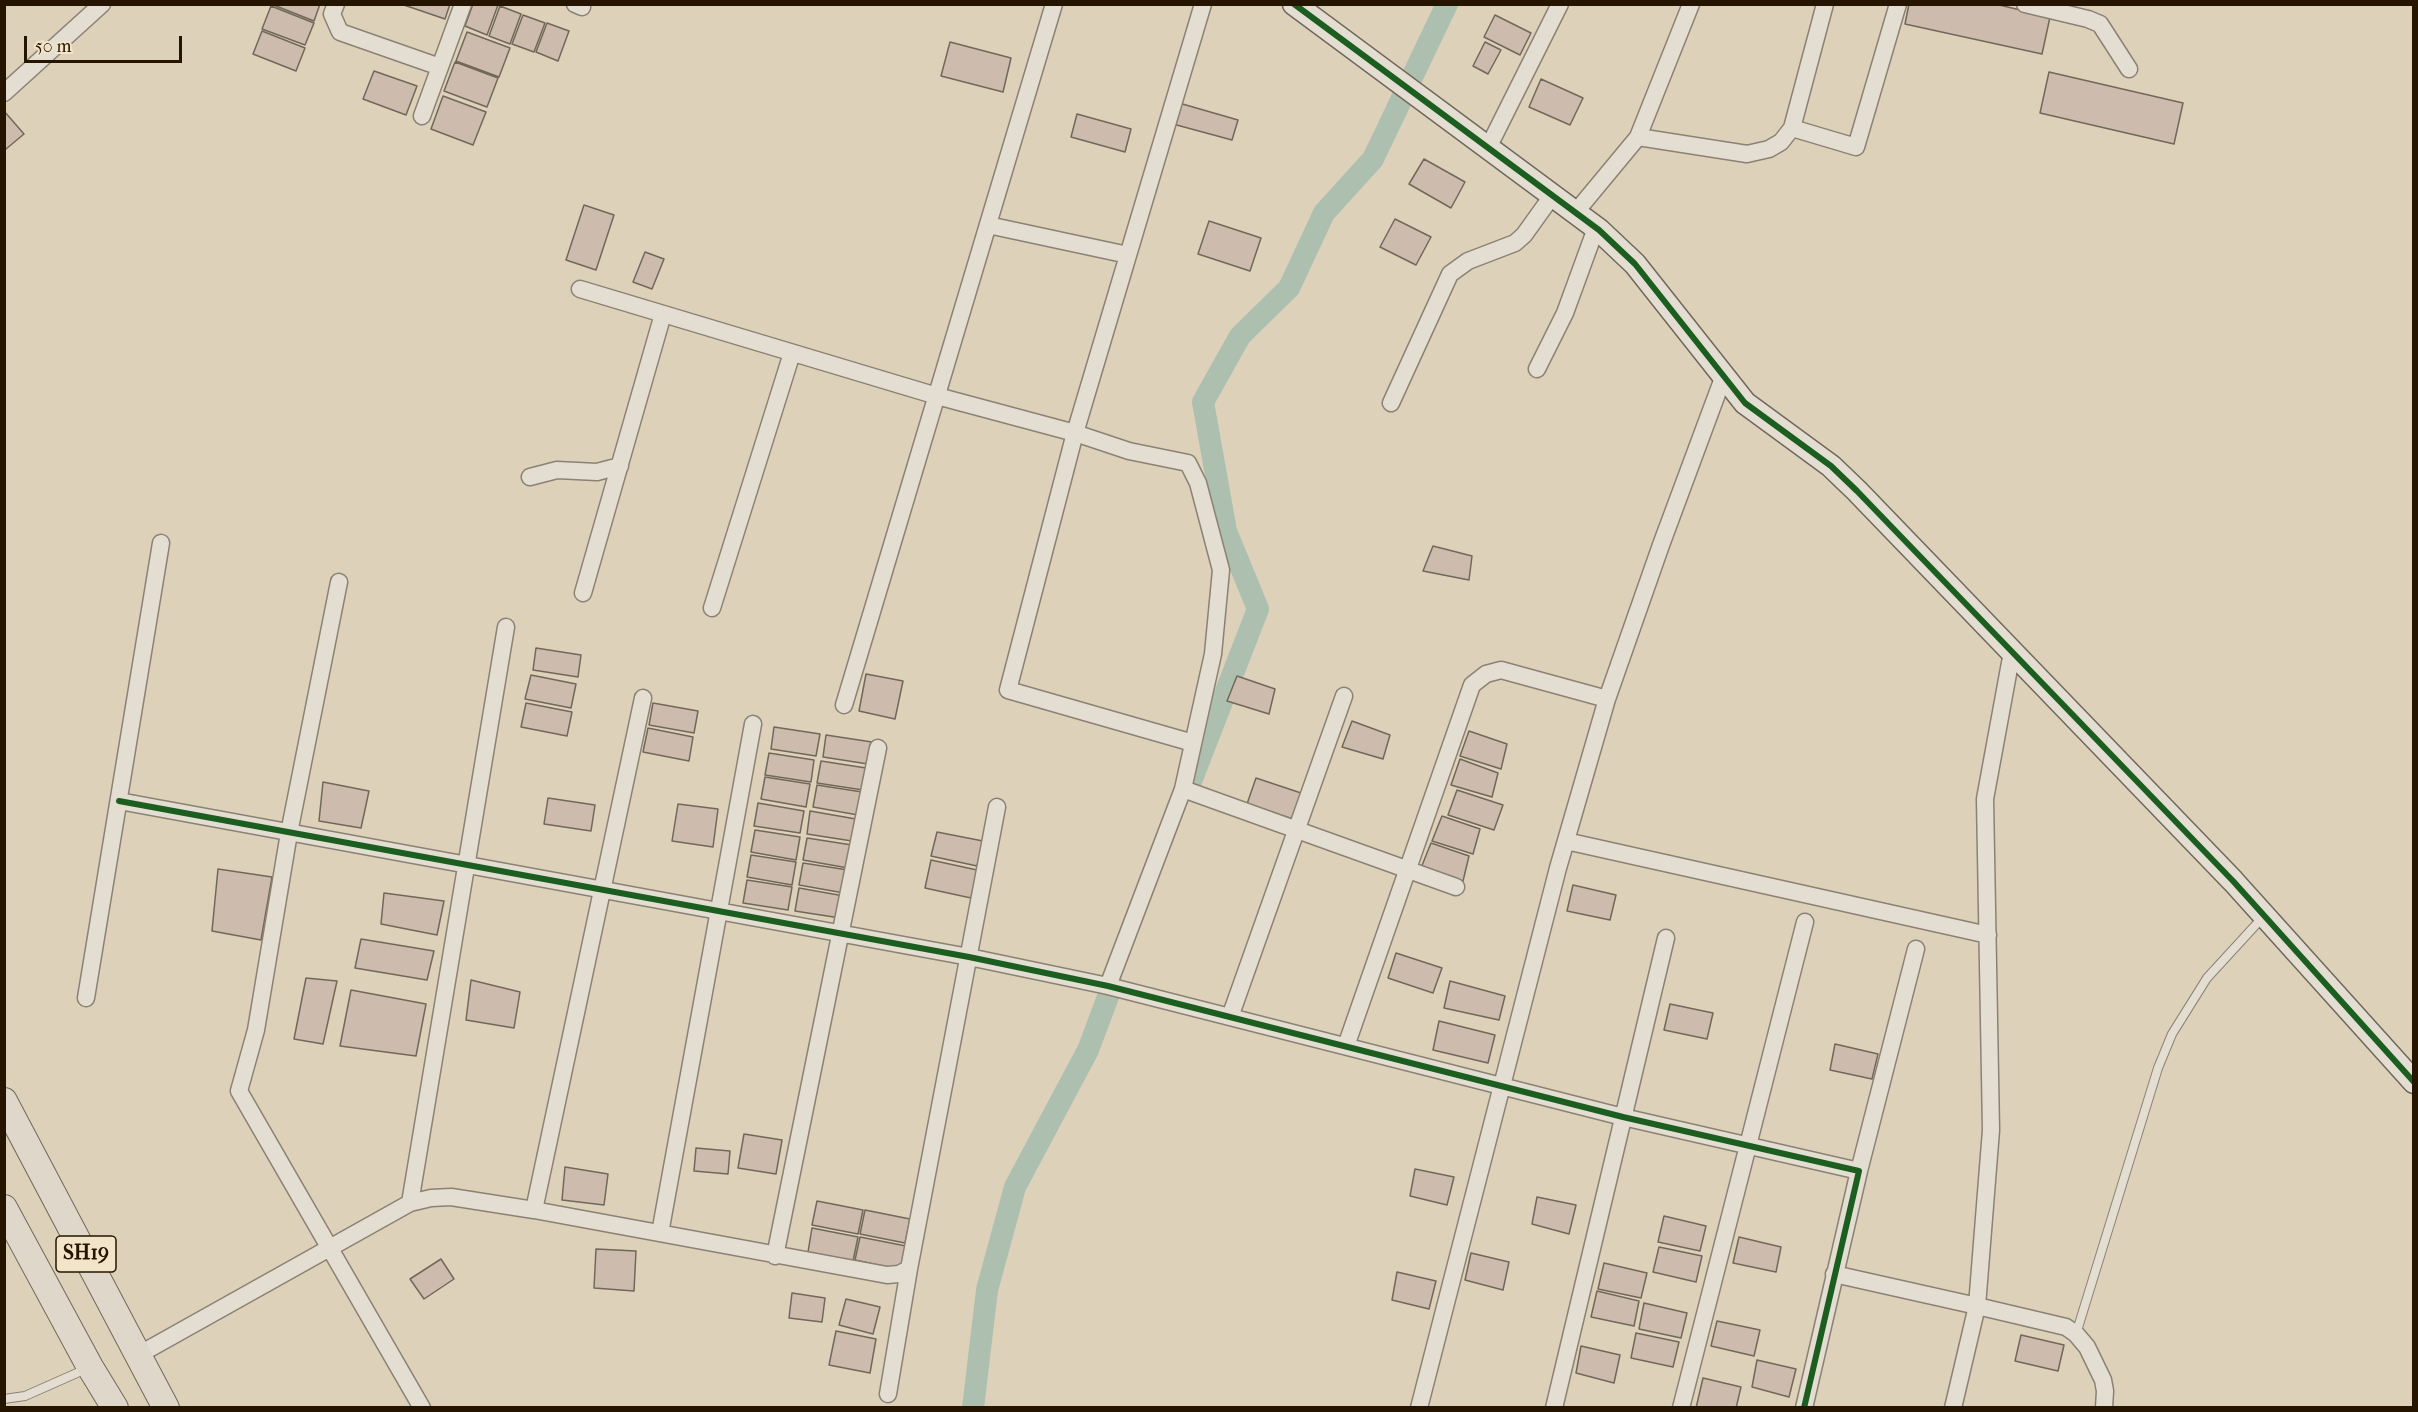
<!DOCTYPE html>
<html>
<head>
<meta charset="utf-8">
<style>
  body { margin:0 }
  #map { position:relative; width:2418px; height:1412px; overflow:hidden; background:#ddd1ba; font-family:"IM FELL French Canon",serif }
  canvas { display:block }
  .frame { position:absolute; inset:0; border:6px solid #251500; pointer-events:none }
  .scale { position:absolute; left:24px; top:36px; width:158px; height:27px; box-sizing:border-box; border:3px solid #251500; border-top:0; padding-left:8px; font-size:18px; line-height:21px; white-space:nowrap; color:#251500; -webkit-text-stroke:4px #f2e4c9; paint-order:stroke }
</style>
</head>
<body>
<div id="map">
<canvas width="2418" height="1412"></canvas>
<div class="frame"></div>
<div class="scale">50 m</div>
</div>
<script>
const c = document.querySelector('canvas').getContext('2d');
c.lineJoin = 'round';
const shape = rows => new Path2D(rows.map(r => 'M' + r).join(''));
function strokePath(path, color, width, dash) { c.strokeStyle = color; c.lineWidth = width; c.lineCap = dash ? 'butt' : 'round'; c.setLineDash(dash || []); c.stroke(path); }
function fill(path, color) { c.fillStyle = color; c.fill(path, 'evenodd'); }
function write(font, color, halo, rows, align = 'center') {
  c.font = font + ' "IM FELL French Canon",serif'; c.lineWidth = 5; c.setLineDash([]); c.textBaseline = 'middle'; c.strokeStyle = halo; c.fillStyle = color; for (const [text, x, y, turn = 0] of rows) {
    c.save(); c.translate(x, y); c.rotate((+turn || 0) * Math.PI / 180); c.textAlign = isNaN(turn) ? turn : align; if (halo) c.strokeText(text, 0, 0); c.fillText(text, 0, 0); c.restore();
  }
}
strokePath(shape([
  [1190,784,1258,609,1226,531,1203,402,1240,336,1289,288,1324,213,1373,159,1447,4],
  [973,1408,987,1290,1015,1187,1088,1050,1109,994]
]), '#adc0b0', 22);
const building = shape([
  [271,4,320,4,314,21,271,4],
  [401,4,450,4,445,19,401,4],
  [473,4,498,5,487,35,465,26,473,4],
  [1909,4,1995,4,2050,17,2042,54,1905,24,1909,4],
  [271,6,314,23,305,45,262,29,271,6],
  [500,6,521,14,510,44,489,36,500,6],
  [523,15,545,23,534,52,512,44,523,15],
  [1495,15,1531,33,1520,55,1484,37,1495,15],
  [547,23,569,31,558,61,536,52,547,23],
  [262,31,305,48,296,71,253,54,262,31],
  [467,32,510,48,499,77,456,61,467,32],
  [950,42,1011,58,1003,92,941,76,950,42],
  [1485,42,1501,50,1488,74,1473,66,1485,42],
  [455,62,498,78,487,107,444,91,455,62],
  [374,71,417,86,406,115,363,99,374,71],
  [2049,72,2183,103,2174,144,2040,113,2049,72],
  [1541,79,1583,98,1570,125,1529,107,1541,79],
  [443,96,486,112,473,145,431,129,443,96],
  [1179,103,1238,120,1232,140,1173,124,1179,103],
  [4,111,24,134,6,149,4,147,4,111],
  [1077,114,1131,129,1125,152,1071,137,1077,114],
  [1424,159,1465,182,1451,208,1409,184,1424,159],
  [584,205,614,215,596,270,566,260,584,205],
  [1395,219,1431,237,1416,265,1380,247,1395,219],
  [1209,221,1261,238,1250,271,1198,254,1209,221],
  [645,252,664,259,652,289,633,282,645,252],
  [1433,546,1472,556,1469,580,1423,571,1433,546],
  [536,648,581,655,578,677,533,670,536,648],
  [866,674,903,681,895,719,859,711,866,674],
  [531,675,576,684,571,708,525,699,531,675],
  [1237,676,1275,689,1269,714,1227,701,1237,676],
  [526,703,572,712,567,736,521,727,526,703],
  [653,703,698,711,694,733,649,725,653,703],
  [1352,721,1390,735,1383,759,1342,747,1352,721],
  [774,727,820,734,816,756,771,749,774,727],
  [648,728,693,737,689,761,643,752,648,728],
  [1469,731,1507,744,1501,769,1460,756,1469,731],
  [826,735,872,742,868,764,823,757,826,735],
  [769,753,814,760,811,782,765,775,769,753],
  [1460,759,1498,773,1492,797,1451,785,1460,759],
  [821,761,866,768,863,790,817,783,821,761],
  [765,777,810,784,806,807,761,799,765,777],
  [1256,778,1301,793,1293,819,1247,804,1256,778],
  [323,782,369,791,361,828,319,821,323,782],
  [817,785,862,792,858,815,813,807,817,785],
  [1457,790,1503,805,1494,830,1448,815,1457,790],
  [548,798,595,805,591,831,544,824,548,798],
  [758,803,804,811,800,833,754,826,758,803],
  [678,804,718,809,713,847,672,841,678,804],
  [810,811,856,819,852,841,807,834,810,811],
  [1442,816,1480,829,1473,854,1432,841,1442,816],
  [755,830,800,837,796,860,751,852,755,830],
  [937,832,983,841,977,866,931,856,937,832],
  [807,838,852,845,848,868,803,860,807,838],
  [1431,843,1469,856,1463,881,1421,868,1431,843],
  [751,855,796,862,792,885,747,877,751,855],
  [931,860,977,870,971,898,925,888,931,860],
  [803,863,848,870,844,893,799,885,803,863],
  [218,869,272,877,261,940,212,931,218,869],
  [747,880,792,887,788,910,743,903,747,880],
  [1573,885,1616,895,1610,920,1567,911,1573,885],
  [799,888,844,896,840,918,795,911,799,888],
  [384,893,444,901,437,935,381,924,384,893],
  [361,939,434,951,427,980,355,968,361,939],
  [1396,953,1442,968,1433,993,1388,978,1396,953],
  [306,978,337,981,323,1044,294,1039,306,978],
  [471,980,520,992,514,1028,466,1020,471,980],
  [1450,981,1505,996,1499,1020,1444,1008,1450,981],
  [351,990,426,1004,416,1056,340,1046,351,990],
  [1670,1004,1713,1013,1707,1039,1664,1030,1670,1004],
  [1439,1021,1495,1035,1488,1063,1433,1050,1439,1021],
  [1835,1044,1878,1054,1872,1079,1830,1070,1835,1044],
  [744,1134,782,1140,776,1174,738,1168,744,1134],
  [696,1148,730,1151,728,1174,694,1171,696,1148],
  [565,1167,608,1174,604,1205,562,1200,565,1167],
  [1415,1169,1454,1177,1447,1205,1410,1196,1415,1169],
  [1537,1197,1576,1205,1569,1234,1532,1224,1537,1197],
  [817,1201,863,1210,858,1234,812,1225,817,1201],
  [865,1210,910,1219,905,1243,860,1234,865,1210],
  [1664,1216,1706,1226,1700,1251,1658,1242,1664,1216],
  [812,1228,858,1237,853,1261,808,1252,812,1228],
  [860,1237,906,1246,901,1270,855,1260,860,1237],
  [1739,1237,1781,1247,1776,1272,1733,1263,1739,1237],
  [1659,1247,1702,1256,1696,1282,1653,1272,1659,1247],
  [596,1249,636,1251,634,1291,594,1288,596,1249],
  [1471,1253,1509,1262,1503,1290,1465,1280,1471,1253],
  [441,1259,454,1279,424,1299,410,1279,441,1259],
  [1604,1263,1647,1273,1641,1298,1598,1289,1604,1263],
  [1397,1272,1436,1281,1429,1309,1392,1300,1397,1272],
  [1597,1291,1639,1301,1634,1326,1591,1317,1597,1291],
  [792,1293,825,1298,822,1322,789,1318,792,1293],
  [846,1299,880,1307,873,1334,839,1325,846,1299],
  [1644,1303,1687,1313,1681,1338,1639,1329,1644,1303],
  [1717,1321,1760,1330,1754,1356,1711,1346,1717,1321],
  [836,1331,876,1339,870,1373,829,1365,836,1331],
  [1636,1333,1679,1342,1673,1367,1631,1358,1636,1333],
  [2021,1335,2064,1345,2058,1371,2015,1361,2021,1335],
  [1581,1346,1620,1355,1614,1383,1576,1373,1581,1346],
  [1757,1360,1796,1369,1789,1397,1752,1387,1757,1360],
  [1703,1378,1741,1387,1736,1408,1696,1408,1703,1378]
]);
fill(building, '#cdbcad');
strokePath(building, '#71685a', 1.5);
const lane = shape([
  [2076,1334,2158,1068,2172,1034,2207,978,2263,917],
  [4,1399,25,1396,86,1369]
]);
const street = shape([
  [336,4,332,14,340,32,440,67],
  [575,4,582,7],
  [2025,4,2088,19,2100,24,2129,69],
  [4,93,102,4],
  [422,116,463,4],
  [1792,128,1856,147,1898,4],
  [1638,137,1747,154,1769,149,1781,142,1792,128,1825,4],
  [1488,148,1560,4],
  [1575,213,1638,137,1691,4],
  [988,225,1128,255],
  [580,289,937,396,1075,433,1129,451,1188,463,1198,483,1221,570,1213,654,1183,789,1108,986],
  [1537,369,1565,313,1596,228],
  [1391,403,1450,274,1468,261,1515,243,1524,235,1552,196],
  [530,477,557,470,597,472,620,466],
  [339,582,289,833,256,1030,239,1091,422,1408],
  [583,593,663,314],
  [712,608,792,353],
  [2012,652,1985,799,1991,1130,1977,1306,2066,1327,2076,1334,2087,1347,2103,1380,2105,1391,2104,1408],
  [844,705,1054,4],
  [1193,743,1008,690,1075,433,1203,4],
  [1183,789,1456,887],
  [119,801,969,957,1108,986,1623,1117,1859,1171,1804,1408],
  [1566,841,1988,935],
  [86,998,161,543],
  [1230,1017,1344,696],
  [1346,1046,1472,685,1486,674,1501,670,1607,699],
  [1859,1171,1916,949],
  [410,1203,506,627],
  [534,1210,643,698],
  [660,1233,753,724],
  [775,1256,878,748],
  [1834,1274,1977,1306,1953,1408],
  [140,1354,410,1203,431,1198,451,1197,534,1210,887,1275,899,1274,909,1269,997,807],
  [888,1394,909,1269],
  [1419,1408,1558,868,1607,699,1661,545,1723,378],
  [1554,1408,1666,938],
  [1681,1408,1805,922]
]);
const secondary = shape([
  [1294,4,1599,230,1635,264,1745,403,1831,466,1857,491,2233,881,2414,1082]
]);
const primary = shape([
  [4,1101,166,1408],
  [4,1208,90,1367,115,1408]
]);
strokePath(lane, '#8b8273', 10);
strokePath(street, '#8b8273', 19);
strokePath(secondary, '#71685a', 25);
strokePath(primary, '#71685a', 28);
strokePath(lane, '#e4ded2', 8);
strokePath(street, '#e4ded2', 16);
strokePath(secondary, '#e4ded2', 22);
strokePath(primary, '#dfd8ca', 26);
strokePath(shape([
  [1294,4,1599,230,1635,264,1745,403,1831,466,1857,491,2233,881,2414,1082],
  [119,801,969,957,1108,986,1623,1117,1859,1171,1804,1408]
]), '#1b5e20', 6);
for (const [x, y, w] of [
  [86,1254,60]
]) { const box = new Path2D(); box.roundRect(x - w / 2, y - 18, w, 36, 4.5); c.fillStyle = '#f2e4c9'; c.fill(box); strokePath(box, '#251500', 1.5); }
write('bold 21px', '#251500', null, [
  ["SH19",86,1254]
]);
</script>
</body>
</html>
